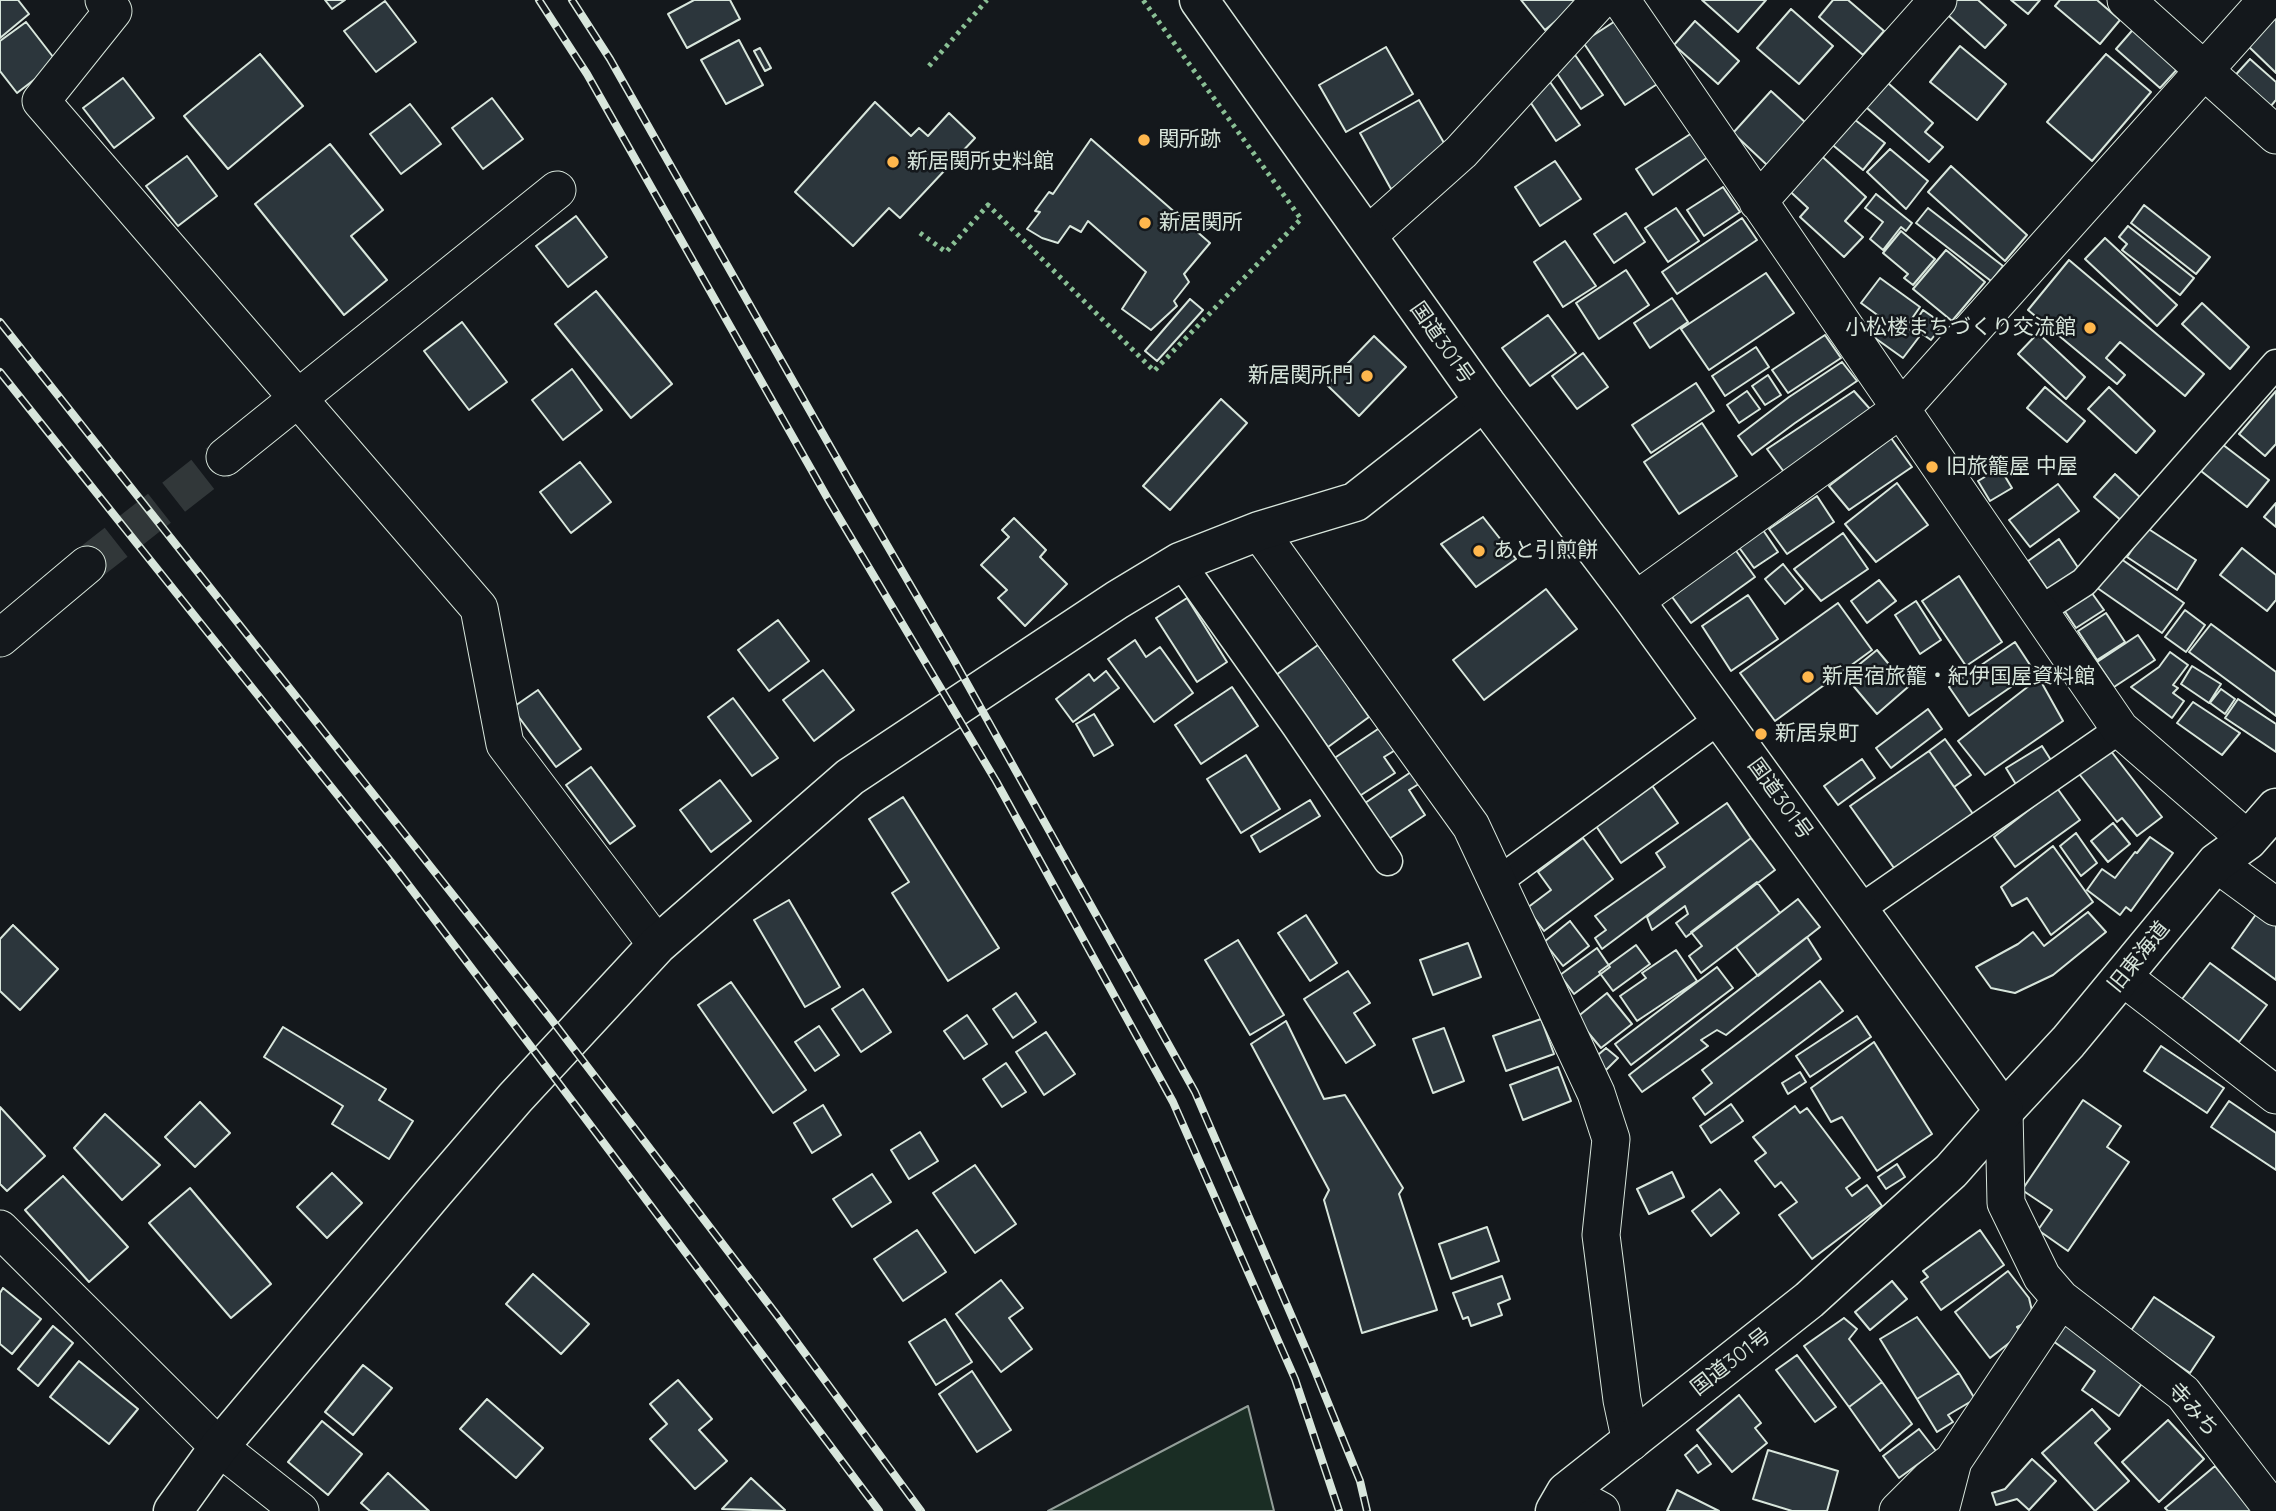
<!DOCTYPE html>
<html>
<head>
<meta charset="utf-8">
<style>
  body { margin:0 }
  canvas { display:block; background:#14181c }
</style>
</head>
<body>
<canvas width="2276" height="1511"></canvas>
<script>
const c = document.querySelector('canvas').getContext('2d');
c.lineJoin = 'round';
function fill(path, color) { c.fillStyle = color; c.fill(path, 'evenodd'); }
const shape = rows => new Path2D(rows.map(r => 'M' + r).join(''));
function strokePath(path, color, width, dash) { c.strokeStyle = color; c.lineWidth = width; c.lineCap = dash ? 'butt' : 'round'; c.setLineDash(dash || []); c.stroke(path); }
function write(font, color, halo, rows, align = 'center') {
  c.font = font + ' Quicksand,"Noto Sans JP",sans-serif'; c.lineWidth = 5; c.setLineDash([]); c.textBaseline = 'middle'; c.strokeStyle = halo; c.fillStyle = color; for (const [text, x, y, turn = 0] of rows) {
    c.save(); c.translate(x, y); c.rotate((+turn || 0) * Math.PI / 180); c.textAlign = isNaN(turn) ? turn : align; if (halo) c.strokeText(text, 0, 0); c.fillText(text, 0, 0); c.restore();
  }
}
const green = shape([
  [1248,1406,1274,1511,1048,1511,1248,1406]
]);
fill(green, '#1a2d24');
strokePath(green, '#939e99', 2);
const building = shape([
  [0,0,18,0,29,14,0,38,0,0],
  [325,0,345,0,332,9,325,0],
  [694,0,730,0,740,19,687,48,668,14,694,0],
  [1521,0,1581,0,1545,30,1521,0],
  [1702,0,1766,0,1738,32,1702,0],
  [1833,0,1848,0,1884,31,1863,55,1819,17,1833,0],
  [1949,0,1978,0,2006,25,1985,48,1941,9,1949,0],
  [2011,0,2040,0,2028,14,2011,0],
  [2060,0,2097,0,2120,20,2100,44,2055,6,2060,0],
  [385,1,416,42,376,72,344,31,385,1],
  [1791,9,1833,46,1799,84,1757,48,1791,9],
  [1626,14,1668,77,1625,105,1583,42,1626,14],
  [2276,14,2276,73,2247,45,2276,14],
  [1695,21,1739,61,1718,84,1674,45,1695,21],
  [26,22,57,62,17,93,0,71,0,41,26,22],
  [2137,25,2181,65,2160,88,2116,49,2137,25],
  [739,40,763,85,726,104,701,60,739,40],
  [1960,46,2006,84,1977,120,1930,82,1960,46],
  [1386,47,1413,94,1346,132,1319,85,1386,47],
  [760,48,771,68,765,71,754,51,760,48],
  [1573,52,1603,95,1581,109,1552,66,1573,52],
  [260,54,303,106,228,169,184,116,260,54],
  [2106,54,2151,92,2092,161,2047,122,2106,54],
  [2250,59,2276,82,2276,100,2265,113,2230,81,2250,59],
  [1880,76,1933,123,1925,132,1943,147,1929,162,1859,101,1880,76],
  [123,78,154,118,114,148,83,108,123,78],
  [1548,79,1580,125,1556,141,1525,94,1548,79],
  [1771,91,1806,123,1767,165,1733,133,1771,91],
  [492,98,523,139,483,169,452,128,492,98],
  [1419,100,1451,155,1391,189,1360,133,1419,100],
  [875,102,911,136,919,128,928,136,949,113,975,138,900,218,889,208,853,246,795,192,875,102],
  [410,104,441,144,401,174,370,134,410,104],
  [1850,116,1885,143,1863,170,1829,142,1850,116],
  [1692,133,1708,157,1653,195,1636,169,1692,133],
  [1091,139,1210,243,1184,274,1189,282,1174,301,1177,306,1151,330,1122,309,1146,272,1088,221,1081,232,1070,226,1058,243,1042,238,1027,229,1040,212,1035,211,1049,192,1053,194,1091,139],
  [330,144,383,210,351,236,387,280,344,315,255,204,330,144],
  [1814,149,1866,197,1845,221,1863,237,1844,257,1800,217,1808,208,1782,184,1814,149],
  [1890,149,1928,181,1906,209,1867,172,1890,149],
  [187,156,217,196,178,226,146,186,187,156],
  [1555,161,1581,199,1540,226,1515,187,1555,161],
  [1951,166,2027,235,2005,261,1928,192,1951,166],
  [1723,187,1740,212,1704,236,1687,210,1723,187],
  [1876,194,1912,223,1906,231,1901,227,1883,250,1870,239,1883,222,1865,208,1876,194],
  [2144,205,2210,257,2196,274,2131,223,2144,205],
  [1676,208,1699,241,1668,262,1645,228,1676,208],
  [1928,208,2003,266,1991,281,1916,223,1928,208],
  [1626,213,1645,242,1614,263,1594,234,1626,213],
  [576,216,607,257,568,287,536,246,576,216],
  [1742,218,1757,240,1677,294,1662,272,1742,218],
  [2128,226,2194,278,2180,295,2122,250,2127,244,2119,237,2128,226],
  [1901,231,1935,259,1913,285,1904,278,1908,274,1883,253,1901,231],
  [2105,238,2177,305,2157,326,2085,259,2105,238],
  [1565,241,1596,286,1563,307,1534,262,1565,241],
  [1946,250,1985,282,1952,321,1913,289,1946,250],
  [2069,260,2204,374,2185,396,2120,342,2106,358,2125,375,2117,384,2028,310,2069,260],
  [1626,270,1649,305,1599,339,1576,303,1626,270],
  [1766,273,1794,313,1709,370,1681,329,1766,273],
  [1880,278,1920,307,1906,327,1919,337,1903,358,1875,338,1887,322,1861,303,1880,278],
  [596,291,672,384,631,418,555,324,596,291],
  [1672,298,1688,322,1650,348,1634,323,1672,298],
  [1190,299,1203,310,1157,361,1145,351,1190,299],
  [2202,303,2249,347,2230,369,2182,324,2202,303],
  [1923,310,1943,324,1931,340,1912,327,1923,310],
  [1548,315,1576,353,1530,386,1502,348,1548,315],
  [462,322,507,382,469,410,424,351,462,322],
  [2038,333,2085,377,2066,399,2018,354,2038,333],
  [1825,335,1841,358,1788,393,1772,370,1825,335],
  [1374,336,1406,367,1359,416,1327,385,1374,336],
  [1756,347,1769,367,1725,396,1712,376,1756,347],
  [1583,353,1608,387,1577,409,1552,376,1583,353],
  [1842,362,1857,381,1795,423,1752,455,1738,436,1789,397,1842,362],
  [572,369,602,410,563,440,532,400,572,369],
  [1768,375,1781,395,1765,405,1752,386,1768,375],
  [1696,383,1714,411,1651,453,1632,425,1696,383],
  [2045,387,2085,421,2067,442,2027,408,2045,387],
  [2109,387,2155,431,2136,453,2088,409,2109,387],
  [1747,391,1760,409,1739,423,1727,405,1747,391],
  [1854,391,1870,409,1784,472,1767,449,1854,391],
  [2276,391,2276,444,2265,456,2239,434,2276,391],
  [1221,399,1247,423,1170,510,1143,486,1221,399],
  [1702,423,1737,476,1679,514,1644,462,1702,423],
  [1891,438,1912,467,1849,510,1829,486,1891,438],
  [2222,444,2269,480,2247,507,2201,471,2222,444],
  [580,462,611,502,571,533,540,492,580,462],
  [2000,468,2012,488,1990,501,1978,481,2000,468],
  [2115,474,2143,500,2123,522,2094,497,2115,474],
  [1897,483,1928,525,1876,562,1845,524,1897,483],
  [2058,484,2079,511,2030,547,2009,520,2058,484],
  [1817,496,1834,522,1787,554,1769,529,1817,496],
  [2276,503,2276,527,2264,517,2276,503],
  [1483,517,1516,559,1476,587,1441,544,1483,517],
  [1014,518,1046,550,1040,557,1067,584,1025,626,998,598,1007,590,981,565,1009,537,1002,530,1014,518],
  [2147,528,2196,560,2177,590,2127,557,2147,528],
  [1763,530,1778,552,1754,568,1738,546,1763,530],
  [1843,533,1868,569,1821,601,1794,569,1843,533],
  [2059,539,2079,569,2048,590,2028,561,2059,539],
  [1734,548,1755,577,1691,623,1670,594,1734,548],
  [2242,548,2276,575,2276,600,2267,611,2220,575,2242,548],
  [2114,554,2184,603,2162,633,2093,585,2114,554],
  [1783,564,1803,589,1785,604,1765,579,1783,564],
  [1959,576,2002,642,1966,666,1922,601,1959,576],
  [1879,580,1896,601,1867,623,1851,601,1879,580],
  [1546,589,1577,629,1484,700,1453,660,1546,589],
  [2089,589,2104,610,2076,628,2062,607,2089,589],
  [1748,595,1778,639,1731,671,1702,626,1748,595],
  [1187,598,1227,662,1197,682,1156,618,1187,598],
  [1916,601,1941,640,1920,654,1895,615,1916,601],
  [1838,603,1872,650,1775,721,1740,673,1838,603],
  [2185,610,2205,625,2186,652,2165,637,2185,610],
  [2106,613,2125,642,2097,660,2078,631,2106,613],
  [778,620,809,661,769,691,738,650,778,620],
  [2211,624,2276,672,2276,716,2189,652,2211,624],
  [2138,635,2155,660,2114,687,2097,662,2138,635],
  [1135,640,1146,657,1160,647,1193,693,1154,722,1108,659,1135,640],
  [2015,642,2034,671,1969,716,1949,687,2015,642],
  [1318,645,1328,659,1333,655,1355,684,1349,688,1369,717,1328,747,1276,675,1318,645],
  [1877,650,1908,687,1877,714,1845,676,1877,650],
  [2170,652,2188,665,2173,685,2178,688,2173,693,2184,701,2172,718,2131,687,2159,667,2170,652],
  [2192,666,2221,684,2209,703,2181,684,2192,666],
  [823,670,854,710,814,741,783,700,823,670],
  [1106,671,1119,688,1073,722,1056,699,1089,674,1094,681,1106,671],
  [2039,678,2063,721,1985,775,1958,741,2039,678],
  [1232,687,1258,726,1201,764,1175,725,1232,687],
  [2221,689,2235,699,2225,714,2210,703,2221,689],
  [538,690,581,749,556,767,512,708,538,690],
  [733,698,778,758,752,776,708,717,733,698],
  [2238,699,2276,724,2276,752,2225,718,2238,699],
  [2193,702,2240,733,2222,755,2177,723,2193,702],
  [1928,709,1942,729,1891,768,1876,748,1928,709],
  [1094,714,1113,745,1094,756,1076,724,1094,714],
  [1387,723,1402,746,1384,757,1395,773,1358,797,1333,759,1387,723],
  [1945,739,1971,775,1954,787,1929,751,1945,739],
  [2042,746,2056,768,2020,791,2006,768,2042,746],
  [2107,746,2162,817,2137,836,2122,818,2117,822,2076,770,2107,746],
  [1929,751,1973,814,1894,868,1850,806,1929,751],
  [1246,755,1280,809,1241,833,1207,779,1246,755],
  [1862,759,1875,778,1838,805,1824,786,1862,759],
  [591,767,635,826,610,844,566,785,591,767],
  [1414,770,1422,782,1409,790,1425,815,1389,839,1365,803,1414,770],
  [720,780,751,821,711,852,680,810,720,780],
  [1651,784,1678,823,1621,863,1594,823,1651,784],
  [2057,788,2080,820,2015,867,1994,837,2057,788],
  [903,797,999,948,948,981,892,893,909,882,869,819,903,797],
  [1310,800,1320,816,1260,852,1251,836,1310,800],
  [1727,803,1753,841,1751,838,1602,949,1595,938,1606,930,1595,916,1665,867,1656,853,1727,803],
  [2113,823,2130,844,2108,862,2091,841,2113,823],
  [2076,833,2097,863,2081,876,2060,846,2076,833],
  [2150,837,2173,853,2131,911,2126,907,2120,915,2087,890,2102,869,2115,878,2135,852,2137,853,2150,837],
  [1583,838,1613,879,1544,931,1527,908,1551,890,1538,872,1583,838],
  [1751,838,1775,870,1686,937,1676,923,1688,914,1685,906,1652,930,1647,917,1751,838],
  [2053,846,2093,902,2051,935,2027,898,2012,906,2001,887,2053,846],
  [1757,882,1780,913,1701,973,1689,956,1702,946,1691,932,1757,882],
  [1798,899,1820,927,1758,976,1736,947,1798,899],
  [789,900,840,987,805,1007,754,920,789,900],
  [2259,910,2276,922,2276,980,2232,948,2259,910],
  [2088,912,2106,932,2053,975,2015,993,1991,988,1976,967,2018,944,2033,932,2044,946,2088,912],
  [1306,915,1337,963,1310,981,1278,933,1306,915],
  [1570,921,1589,946,1563,966,1544,942,1570,921],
  [13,925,58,969,20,1010,0,991,0,939,13,925],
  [1807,937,1821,959,1726,1035,1717,1030,1701,1040,1708,1046,1642,1092,1629,1075,1807,937],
  [1238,940,1284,1015,1250,1035,1205,960,1238,940],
  [1468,943,1481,977,1433,995,1420,960,1468,943],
  [1636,945,1650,964,1613,991,1599,972,1636,945],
  [1597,948,1610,967,1574,994,1560,975,1597,948],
  [1676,950,1697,981,1637,1021,1620,996,1646,978,1642,973,1676,950],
  [2210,963,2267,1005,2239,1042,2182,999,2210,963],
  [1717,967,1733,988,1631,1065,1615,1044,1717,967],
  [1348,971,1370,1003,1354,1013,1375,1045,1346,1063,1304,999,1348,971],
  [1820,981,1843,1011,1705,1115,1693,1098,1712,1083,1702,1070,1820,981],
  [731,982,806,1090,773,1113,698,1005,731,982],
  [863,989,891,1032,861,1052,832,1009,863,989],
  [1016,993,1036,1022,1013,1038,993,1009,1016,993],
  [1607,993,1632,1024,1601,1048,1576,1018,1607,993],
  [967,1015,987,1044,964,1059,944,1031,967,1015],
  [1857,1016,1871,1037,1810,1077,1796,1056,1857,1016],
  [1541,1019,1554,1054,1506,1071,1493,1036,1541,1019],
  [1286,1021,1324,1099,1345,1095,1403,1188,1399,1194,1437,1310,1362,1333,1324,1200,1329,1190,1251,1044,1286,1021],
  [819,1026,839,1055,815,1071,795,1042,819,1026],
  [283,1027,386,1089,379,1100,413,1121,389,1159,332,1124,343,1106,264,1057,283,1027],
  [1444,1028,1464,1081,1433,1093,1413,1039,1444,1028],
  [1046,1032,1075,1074,1044,1095,1016,1052,1046,1032],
  [1874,1042,1932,1134,1877,1171,1842,1117,1831,1122,1811,1088,1874,1042],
  [2161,1046,2224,1088,2207,1113,2144,1071,2161,1046],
  [1606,1048,1618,1058,1603,1073,1591,1061,1606,1048],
  [1006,1063,1026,1092,1002,1107,983,1079,1006,1063],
  [1558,1067,1571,1101,1523,1120,1510,1085,1558,1067],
  [1800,1072,1806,1082,1788,1094,1782,1083,1800,1072],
  [2083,1100,2121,1126,2107,1147,2129,1162,2068,1251,2038,1230,2052,1210,2022,1190,2083,1100],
  [2229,1101,2276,1133,2276,1170,2211,1127,2229,1101],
  [200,1102,230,1133,195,1167,165,1137,200,1102],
  [1731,1104,1743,1121,1711,1143,1700,1126,1731,1104],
  [823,1105,841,1135,812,1153,794,1123,823,1105],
  [1795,1106,1800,1113,1807,1108,1860,1178,1846,1188,1852,1196,1867,1185,1882,1206,1812,1259,1779,1215,1797,1202,1781,1182,1775,1187,1755,1161,1766,1153,1753,1137,1795,1106],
  [0,1107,45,1156,7,1191,0,1184,0,1107],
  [105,1114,160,1165,122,1200,74,1148,105,1114],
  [920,1132,938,1161,909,1179,891,1150,920,1132],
  [1897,1164,1905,1177,1886,1189,1878,1177,1897,1164],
  [975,1165,1016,1224,975,1253,933,1193,975,1165],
  [1672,1172,1684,1197,1649,1214,1637,1189,1672,1172],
  [332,1173,362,1203,327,1238,297,1207,332,1173],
  [872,1174,891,1202,852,1227,833,1199,872,1174],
  [63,1176,128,1247,89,1282,25,1210,63,1176],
  [190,1188,271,1284,231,1318,149,1223,190,1188],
  [1720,1189,1739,1213,1711,1236,1692,1211,1720,1189],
  [1487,1227,1499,1261,1451,1279,1439,1244,1487,1227],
  [917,1230,946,1272,903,1301,874,1259,917,1230],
  [1980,1230,2004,1265,1941,1310,1921,1282,1928,1277,1923,1271,1980,1230],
  [2008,1271,2029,1298,2034,1319,2017,1327,2022,1333,1990,1358,1955,1312,2008,1271],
  [533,1274,589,1324,561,1354,506,1304,533,1274],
  [1502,1276,1510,1299,1498,1304,1502,1315,1471,1326,1468,1317,1463,1319,1453,1293,1502,1276],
  [1001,1280,1023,1308,1009,1318,1032,1349,1001,1372,956,1314,1001,1280],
  [1892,1281,1907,1299,1870,1330,1855,1312,1892,1281],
  [3,1288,41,1319,12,1354,0,1344,0,1293,3,1288],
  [2154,1297,2214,1337,2190,1373,2130,1332,2154,1297],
  [1917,1317,1959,1373,1917,1399,1880,1339,1917,1317],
  [1844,1318,1857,1329,1849,1339,1882,1382,1849,1407,1804,1346,1844,1318],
  [2069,1318,2145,1379,2119,1416,2082,1390,2095,1371,2053,1341,2069,1318],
  [945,1319,972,1362,936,1385,909,1342,945,1319],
  [53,1326,73,1343,38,1386,18,1369,53,1326],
  [1797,1355,1836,1407,1815,1422,1776,1370,1797,1355],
  [79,1361,138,1409,109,1444,50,1397,79,1361],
  [363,1365,392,1388,353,1435,325,1412,363,1365],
  [972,1371,1011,1430,977,1452,939,1394,972,1371],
  [1959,1373,1975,1399,1948,1415,1953,1422,1937,1432,1917,1399,1959,1373],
  [678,1380,712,1419,699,1430,727,1461,695,1489,650,1439,667,1424,650,1404,678,1380],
  [1882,1382,1912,1424,1880,1451,1849,1407,1882,1382],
  [1739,1395,1761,1423,1755,1428,1767,1443,1732,1472,1697,1430,1739,1395],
  [487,1399,543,1448,516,1478,460,1429,487,1399],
  [2092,1409,2110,1429,2095,1443,2129,1481,2095,1511,2042,1453,2092,1409],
  [2168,1420,2204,1459,2159,1502,2122,1462,2168,1420],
  [322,1421,362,1454,328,1495,288,1462,322,1421],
  [1919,1429,1936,1451,1899,1478,1883,1456,1919,1429],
  [1697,1445,1711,1464,1698,1473,1685,1455,1697,1445],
  [1768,1450,1838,1471,1827,1511,1792,1511,1753,1499,1768,1450],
  [2032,1459,2056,1481,2029,1510,2017,1499,1996,1505,1992,1493,2005,1489,2032,1459],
  [2215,1466,2252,1511,2168,1511,2165,1508,2215,1466],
  [388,1473,429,1511,370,1511,361,1503,388,1473],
  [751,1478,785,1510,784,1511,722,1509,751,1478],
  [1677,1490,1719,1511,1667,1511,1677,1490]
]);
fill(building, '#2c363c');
strokePath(building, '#d8e6dc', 2);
strokePath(shape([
  [87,565,225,457]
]), '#313739', 37, [37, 18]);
const pedestrian = shape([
  [1180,562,1296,726,1388,861],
  [2039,611,2084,582,2276,364],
  [1497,882,1721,718],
  [1860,909,2120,729]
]);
const minor = shape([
  [104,0,113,11,41,101,479,608,505,744,657,945],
  [1621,0,2120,729,2248,840],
  [2126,0,2276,135],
  [1758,202,1938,0],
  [1367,236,1461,152,1600,0],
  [225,457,557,190],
  [1259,531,1471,826,1596,1093,1611,1139,1601,1235,1622,1400,1631,1442],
  [1635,601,1902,408,2267,0],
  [0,638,87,565],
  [2216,863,2276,907],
  [2123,977,2276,1095],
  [2004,1111,2006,1203,2042,1277,2061,1299,2183,1393,2274,1511],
  [0,1229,219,1447,300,1511],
  [1566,1492,1601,1511],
  [1898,1511,1929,1480,1953,1461],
  [1940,1511,1953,1461,2061,1299]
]);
const tertiary = shape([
  [2004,1111,2068,1042,2216,863,2248,840,2276,808],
  [173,1511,219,1447,434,1192,515,1098,657,945,850,777,1117,600,1180,562,1259,531,1355,502,1484,401]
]);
const trunk = shape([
  [1199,0,1484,401,1635,601,2004,1111,1951,1171,1809,1300,1566,1492,1555,1511]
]);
strokePath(pedestrian, '#d8e6dc', 31);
strokePath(minor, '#d8e6dc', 39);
strokePath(tertiary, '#d8e6dc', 41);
strokePath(trunk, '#d8e6dc', 41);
strokePath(pedestrian, '#14181c', 28);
strokePath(minor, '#14181c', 37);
strokePath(tertiary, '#14181c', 38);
strokePath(trunk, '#14181c', 38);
const rail = shape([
  [539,0,587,74,828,499,996,781,1173,1102,1295,1379,1339,1511],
  [572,0,610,59,852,485,954,660,1195,1092,1311,1361,1360,1481,1367,1511],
  [0,322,551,1019,776,1314,921,1511],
  [0,372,391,862,579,1110,879,1511]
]);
strokePath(rail, '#d8e6dc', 8);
strokePath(rail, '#14181c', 5, [16]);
strokePath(shape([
  [929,66,987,0],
  [920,233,946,252,988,205,1154,371,1301,219,1143,0]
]), '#8ac095', 5, [3.5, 5]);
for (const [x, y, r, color] of [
  [1144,140,7,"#ffb74d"],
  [893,162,7,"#ffb74d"],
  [1145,223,7,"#ffb74d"],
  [2090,328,7,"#ffb74d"],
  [1367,376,7,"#ffb74d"],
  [1932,467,7,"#ffb74d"],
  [1479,551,7,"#ffb74d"],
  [1808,677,7,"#ffb74d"],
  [1761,734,7,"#ffb74d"]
]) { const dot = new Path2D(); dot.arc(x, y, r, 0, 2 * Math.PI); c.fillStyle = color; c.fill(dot); strokePath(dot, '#14181c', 2.5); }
write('21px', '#d8e6dc', '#14181c', [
  ["関所跡",1158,140],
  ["新居関所史料館",907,162],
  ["新居関所",1159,223],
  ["小松楼まちづくり交流館",2076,328,"right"],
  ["新居関所門",1353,376,"right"],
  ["旧旅籠屋 中屋",1946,467],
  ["あと引煎餅",1493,551],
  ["新居宿旅籠・紀伊国屋資料館",1822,677],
  ["新居泉町",1775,734]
], 'left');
write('21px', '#d8e6dc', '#14181c', [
  ["国道301号",1442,343,55],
  ["国道301号",1780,799,54],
  ["旧東海道",2139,957,-51],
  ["国道301号",1731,1362,-38],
  ["寺みち",2193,1410,48]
]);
</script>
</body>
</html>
